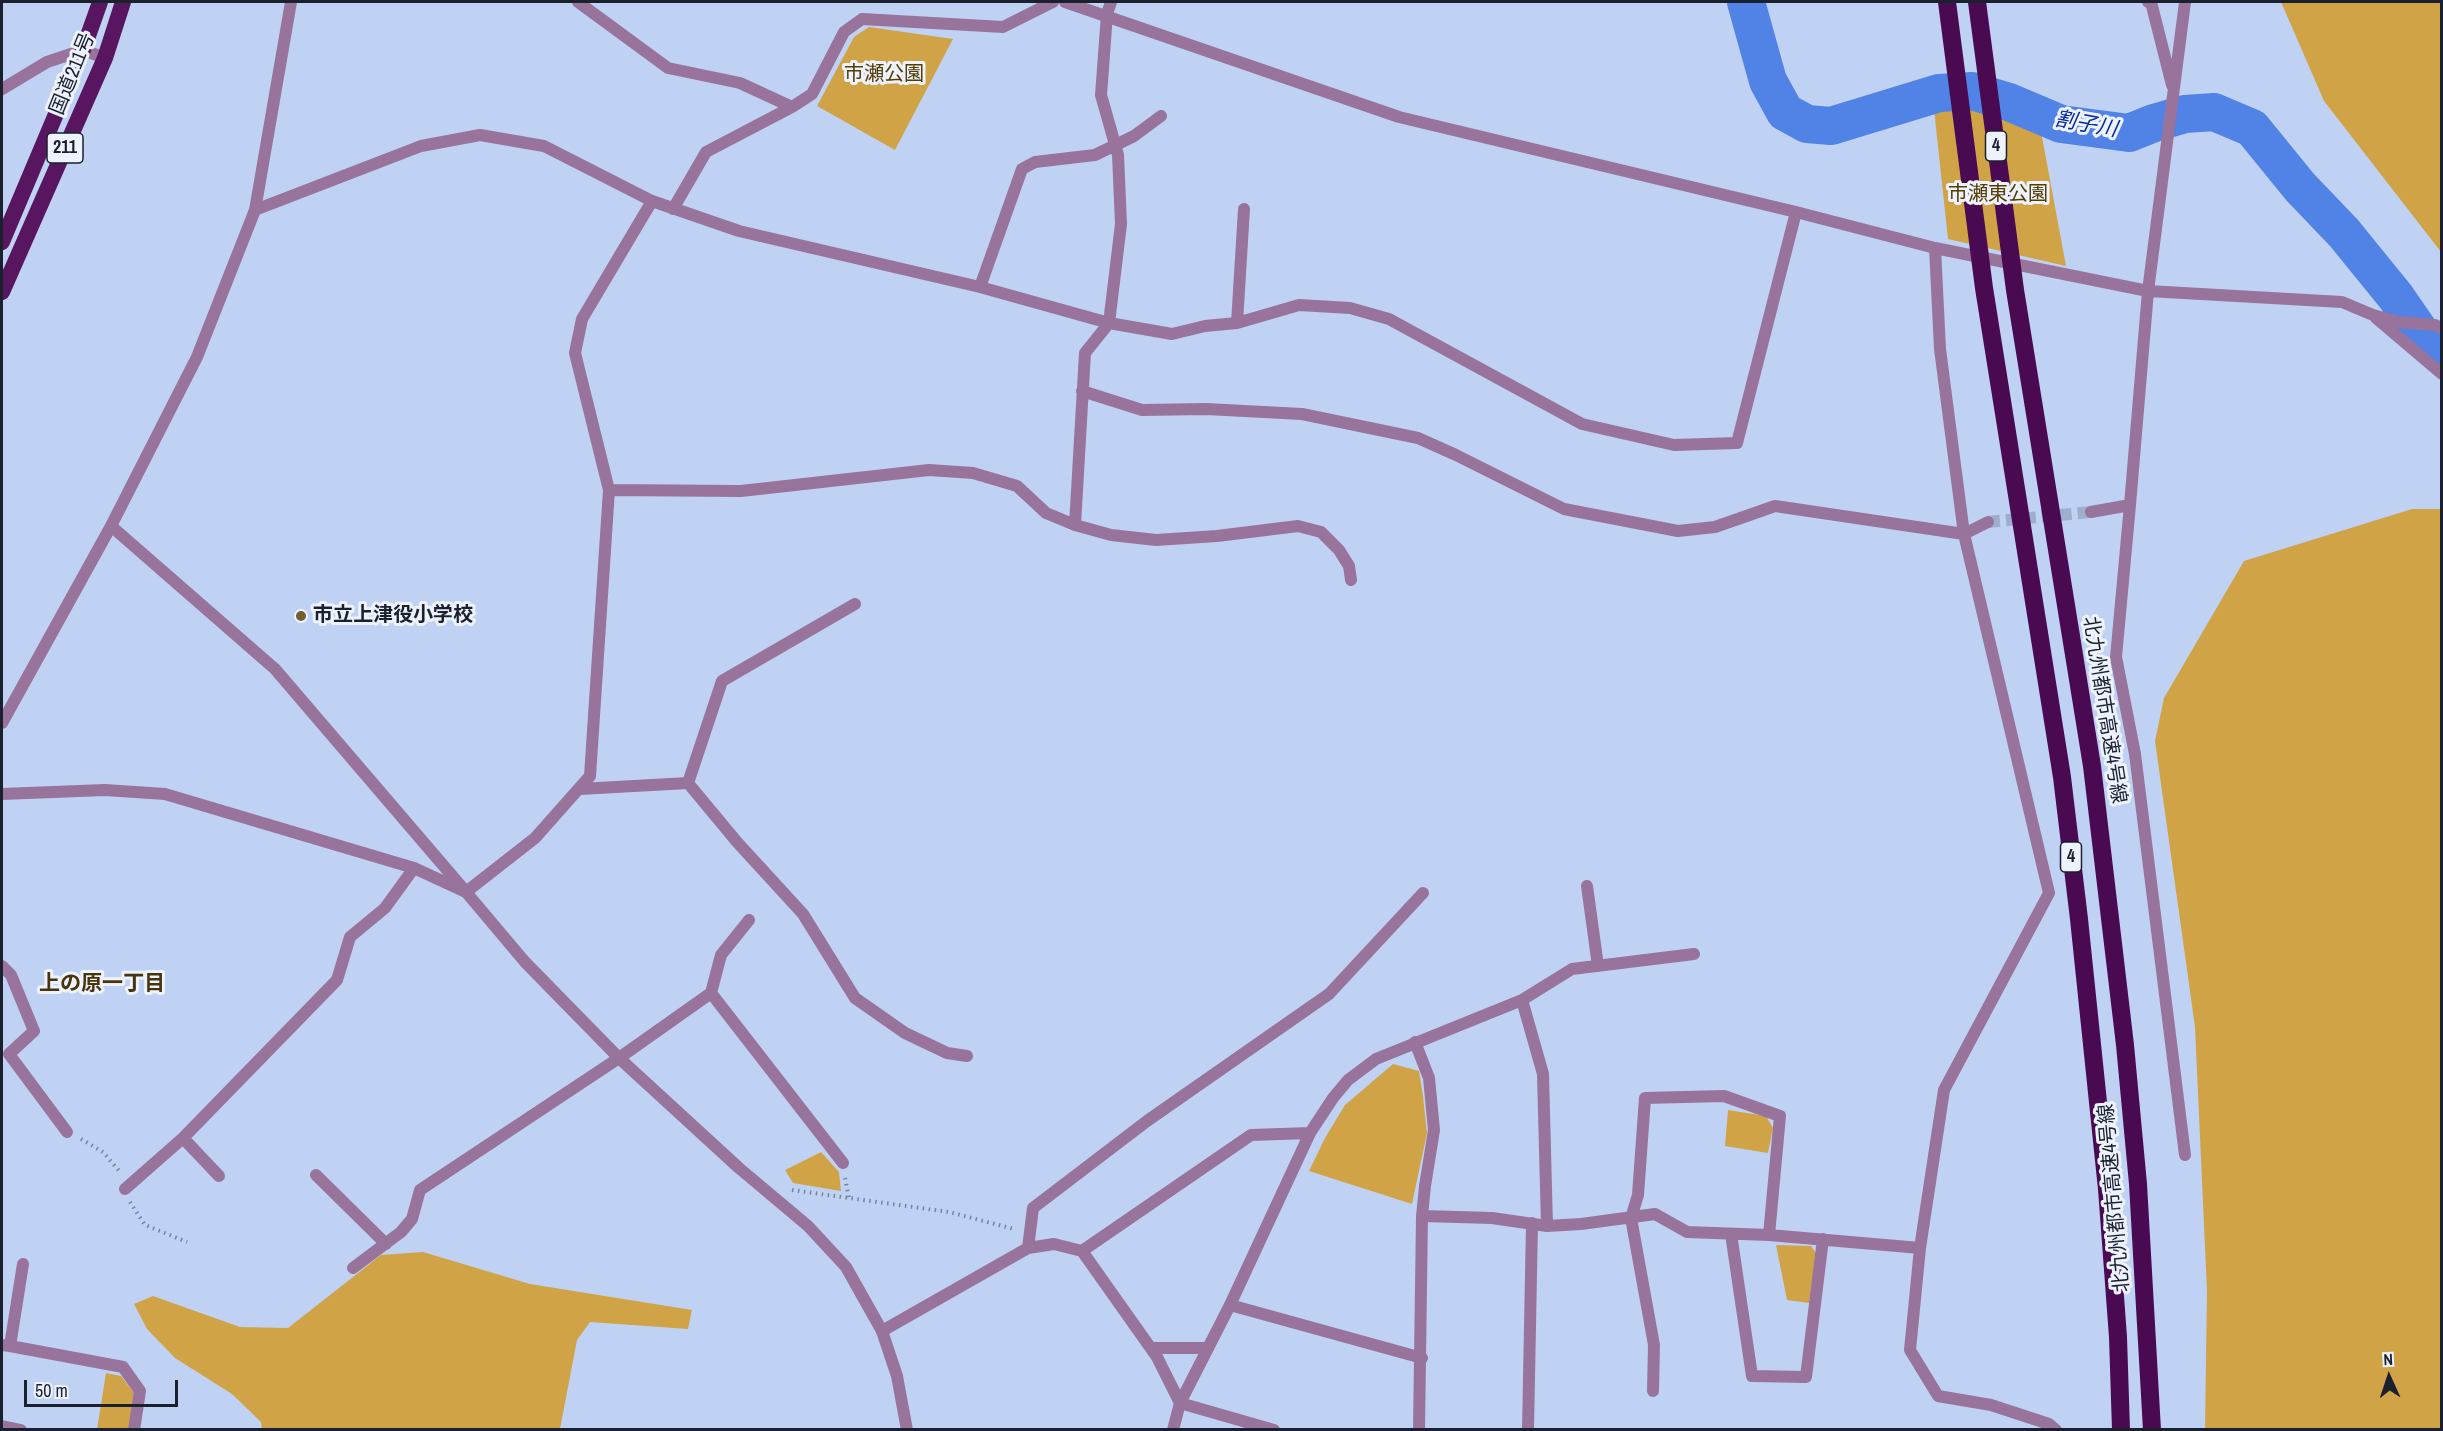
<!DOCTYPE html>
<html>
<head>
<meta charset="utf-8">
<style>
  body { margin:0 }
  #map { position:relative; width:2443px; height:1431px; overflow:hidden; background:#c0d2f4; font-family:"Archivo Narrow",sans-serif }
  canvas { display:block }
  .frame { position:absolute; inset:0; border:3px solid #1a202d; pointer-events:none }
  .north { position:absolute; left:2359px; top:1347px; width:60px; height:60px; -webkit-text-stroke:4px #edf2fd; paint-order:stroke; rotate:357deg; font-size:16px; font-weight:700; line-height:24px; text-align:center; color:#1a202d }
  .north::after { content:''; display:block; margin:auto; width:21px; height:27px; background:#1a202d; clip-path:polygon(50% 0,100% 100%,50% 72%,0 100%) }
  .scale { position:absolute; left:24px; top:1380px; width:154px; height:27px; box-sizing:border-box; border:3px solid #1a202d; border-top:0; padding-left:8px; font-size:18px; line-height:21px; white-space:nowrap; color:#1a202d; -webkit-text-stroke:4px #edf2fd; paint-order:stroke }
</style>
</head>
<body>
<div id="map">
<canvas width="2443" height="1431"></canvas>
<div class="frame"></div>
<div class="north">N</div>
<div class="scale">50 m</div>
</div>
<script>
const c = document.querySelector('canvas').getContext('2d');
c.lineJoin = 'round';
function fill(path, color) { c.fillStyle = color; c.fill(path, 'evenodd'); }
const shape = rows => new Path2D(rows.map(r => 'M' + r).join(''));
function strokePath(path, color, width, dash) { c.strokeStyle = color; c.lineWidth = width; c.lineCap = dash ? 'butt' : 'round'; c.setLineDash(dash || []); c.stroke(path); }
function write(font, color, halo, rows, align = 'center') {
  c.font = font + ' "Archivo Narrow","Noto Sans JP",sans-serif'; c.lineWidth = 6; c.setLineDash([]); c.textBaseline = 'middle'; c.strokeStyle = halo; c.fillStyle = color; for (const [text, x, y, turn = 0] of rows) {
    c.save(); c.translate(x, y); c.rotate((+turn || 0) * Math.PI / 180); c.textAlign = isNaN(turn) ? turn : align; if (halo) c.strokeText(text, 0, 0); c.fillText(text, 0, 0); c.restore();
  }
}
fill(shape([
  [2281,2,2441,2,2441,252,2324,101],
  [869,27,953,39,895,150,817,106,854,37],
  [1933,100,1973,101,2011,111,2040,126,2066,266,1948,239],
  [2412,509,2442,509,2441,1429,2205,1429,2207,1291,2195,1027,2155,741,2164,698,2244,561],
  [1393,1064,1419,1071,1423,1096,1427,1133,1412,1204,1309,1171,1325,1138,1345,1105],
  [1728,1110,1766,1116,1773,1128,1768,1153,1725,1146],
  [821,1152,839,1172,841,1191,793,1183,785,1170],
  [1776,1245,1811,1246,1816,1253,1809,1303,1787,1300],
  [423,1252,530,1284,692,1310,688,1329,590,1322,577,1340,560,1429,262,1430,261,1422,232,1394,175,1358,147,1329,134,1304,153,1296,240,1327,288,1328,381,1255],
  [106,1373,121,1376,134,1393,129,1429,97,1430]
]), '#d0a347');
strokePath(shape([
  [1746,2,1768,81,1785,112,1807,124,1831,126,1939,93,1972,91,2009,102,2061,124,2129,133,2154,123,2185,114,2214,112,2252,128,2300,187,2344,233,2396,297,2425,339,2442,354]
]), '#5182e5', 38);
strokePath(shape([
  [1988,522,2091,512]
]), '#9faecc', 12, [12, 6]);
strokePath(shape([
  [81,1139,103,1152,120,1172],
  [845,1178,849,1198],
  [792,1190,949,1212,1014,1229],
  [130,1202,145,1225,187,1242]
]), '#77849d', 4, [1.5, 4.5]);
strokePath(shape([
  [578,2,668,68,740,83,792,107],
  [1065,2,1399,117,1796,212,1935,248,2148,291,2342,302,2373,315,2398,322,2435,325,2442,328],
  [2148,2,2151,2,2172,85],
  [2,89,47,62,83,50,105,58],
  [673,209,706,152,792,107,812,94,844,32,862,19,1003,27,1053,2],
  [255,210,421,146,480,135,544,146,652,201,739,231,980,287,1109,323,1172,334,1205,326,1237,323,1299,305,1350,308,1389,319,1582,424,1674,445,1737,443,1796,212],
  [1935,248,1940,349,1964,534,2049,893,1944,1090,1920,1248,1910,1350,1938,1396,1991,1405,2049,1424,2056,1430],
  [980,287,1022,169,1035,162,1095,155,1134,136,1161,116],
  [2376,318,2442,374],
  [1237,323,1244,209],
  [1082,391,1142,410,1206,409,1302,414,1418,438,1456,455,1564,509,1678,531,1715,527,1775,506,1964,534,1988,522],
  [609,490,741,491,929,470,973,473,1017,486,1046,513,1075,525,1111,535,1156,540,1217,536,1298,526,1321,532,1339,550,1349,566,1351,580],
  [2130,505,2116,657,2135,754,2185,1155],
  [2091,512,2130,505,2148,291,2185,2],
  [1075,525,1085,353,1109,323,1121,224,1118,155,1101,95,1107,14,1111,2],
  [111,526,275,669,466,892,535,838,590,776,609,490,575,353,582,319,652,201],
  [2,723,111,526,197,357,255,210,291,2],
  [688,783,722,681,855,604],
  [580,789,688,783,737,842,803,914,855,998,905,1033,947,1053,967,1056],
  [1587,886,1598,966],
  [2,966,11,975,34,1031,9,1054,67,1132],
  [711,993,721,955,749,920],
  [1522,1000,1572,969,1694,954],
  [1415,1042,1429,1078,1434,1130,1425,1186,1422,1216],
  [183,1138,219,1176],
  [316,1175,386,1244],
  [125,1189,183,1138,337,980,350,937,385,908,414,868],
  [1731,1234,1752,1376,1806,1377,1823,1239],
  [1028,1248,1033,1208,1147,1121,1329,994,1423,893],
  [1082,1251,1251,1135,1310,1133],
  [353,1268,401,1232,412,1219,420,1190,619,1058,711,993,843,1163],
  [1230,1305,1422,1358],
  [882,1331,1028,1248,1054,1244,1082,1251,1157,1357,1180,1403,1274,1430],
  [2,1345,10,1346,23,1264],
  [10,1346,123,1367,140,1391,134,1430],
  [1151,1348,1208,1348],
  [1653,1391,1654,1345,1631,1218,1638,1195,1645,1098,1724,1096,1780,1116,1769,1235],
  [2,1426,21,1430],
  [1173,1430,1180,1403,1230,1305,1310,1133,1333,1098,1348,1080,1376,1059,1522,1000,1543,1074,1547,1226],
  [1419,1430,1422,1216,1492,1218,1547,1226,1581,1224,1655,1214,1687,1232,1769,1235,1920,1248],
  [1528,1430,1532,1223]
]), '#98749c', 12);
strokePath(shape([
  [2,794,105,790,165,794,414,868,466,892,525,962,619,1058,739,1168,808,1226,846,1267,882,1331,897,1376,907,1430]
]), '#98749c', 12);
strokePath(shape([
  [2,242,83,50,100,2],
  [2,292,105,58,123,2]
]), '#57165f', 16);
strokePath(shape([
  [1947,2,1984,288,2062,777,2079,919,2107,1189,2118,1337,2121,1430],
  [1977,2,2015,290,2092,766,2125,1045,2138,1184,2152,1430]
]), '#4a0a52', 18);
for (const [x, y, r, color] of [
  [301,616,6,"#755d2e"]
]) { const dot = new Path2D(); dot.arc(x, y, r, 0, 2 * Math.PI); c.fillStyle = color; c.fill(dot); strokePath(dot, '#edf2fd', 2); }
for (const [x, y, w] of [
  [1996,146,21],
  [65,148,36],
  [2071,857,21]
]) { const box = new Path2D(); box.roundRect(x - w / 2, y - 15, w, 30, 4.5); c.fillStyle = '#edf2fd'; c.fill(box); strokePath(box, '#1a202d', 1.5); }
write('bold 18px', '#1a202d', null, [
  ["4",1996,146],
  ["211",65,148],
  ["4",2071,857]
]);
write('20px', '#1a202d', '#edf2fd', [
  ["国道211号",73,74,-68],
  ["北九州都市高速4号線",2104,710,81],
  ["北九州都市高速4号線",2115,1198,-95]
]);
write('20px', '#543c02', '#edf2fd', [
  ["市瀬公園",884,75],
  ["市瀬東公園",1998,195]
]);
write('bold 20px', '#1a202d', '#edf2fd', [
  ["市立上津役小学校",313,616]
], 'left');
write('italic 21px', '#002c9f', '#edf2fd', [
  ["割子川",2086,125,10]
]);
write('bold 21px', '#46340c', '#edf2fd', [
  ["上の原一丁目",102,984]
]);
</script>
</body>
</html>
